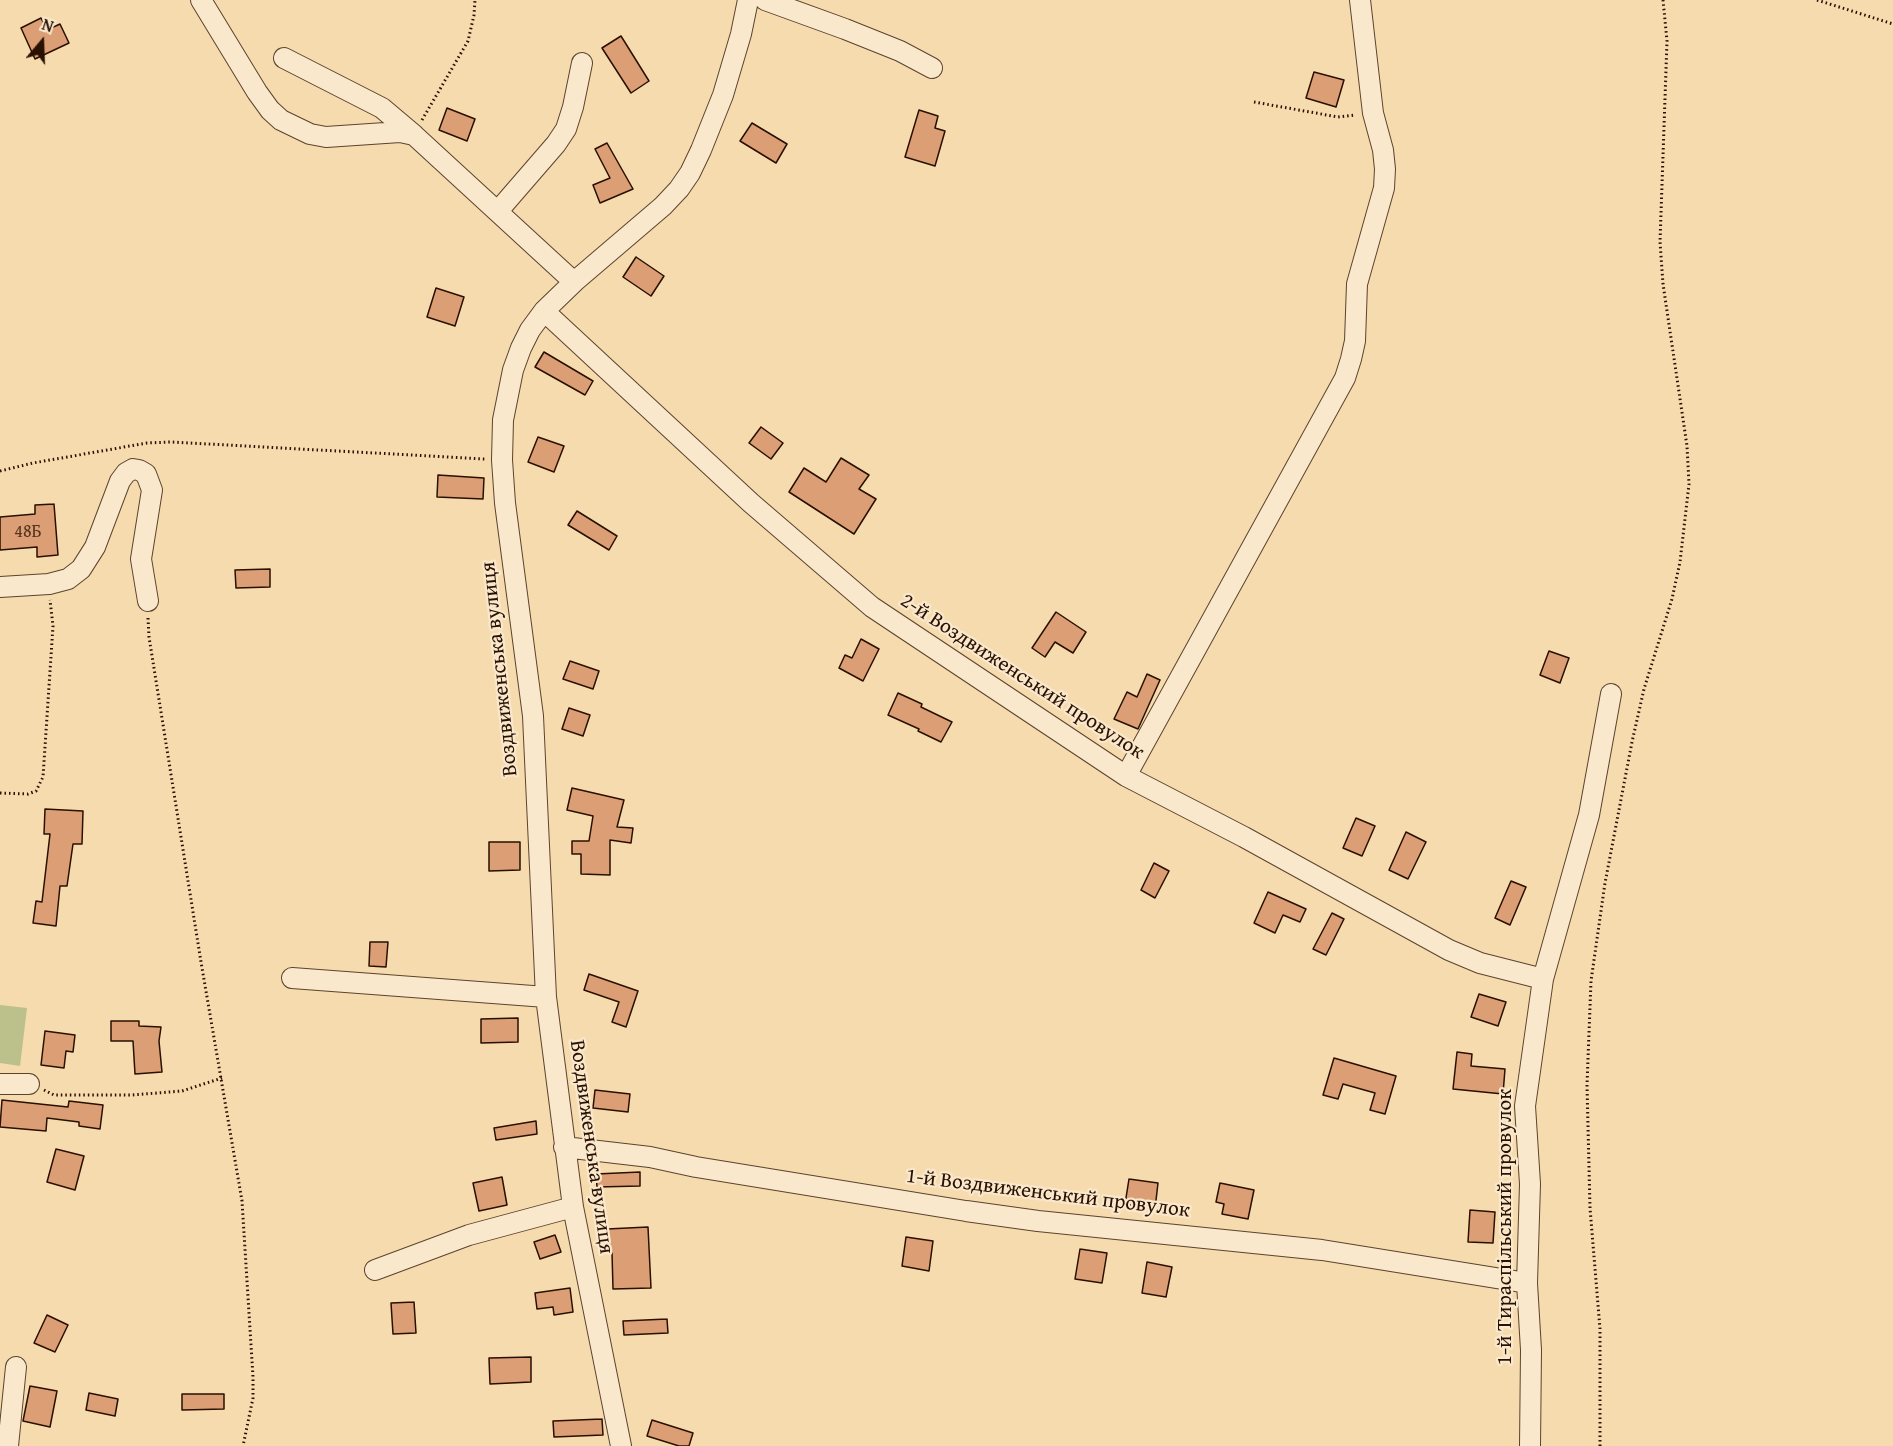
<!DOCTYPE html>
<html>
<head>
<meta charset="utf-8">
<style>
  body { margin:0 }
  #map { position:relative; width:1893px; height:1446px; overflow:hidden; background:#f6dbaf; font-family:"Gentium Book Plus",serif }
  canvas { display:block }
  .north { position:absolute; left:12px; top:12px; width:60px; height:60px; -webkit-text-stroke:4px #f9e8cb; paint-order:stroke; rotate:19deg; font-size:16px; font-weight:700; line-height:24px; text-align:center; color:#291002 }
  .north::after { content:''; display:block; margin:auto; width:21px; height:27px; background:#291002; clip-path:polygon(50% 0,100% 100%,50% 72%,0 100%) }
</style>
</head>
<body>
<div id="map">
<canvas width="1893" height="1446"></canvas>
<div class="north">N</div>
</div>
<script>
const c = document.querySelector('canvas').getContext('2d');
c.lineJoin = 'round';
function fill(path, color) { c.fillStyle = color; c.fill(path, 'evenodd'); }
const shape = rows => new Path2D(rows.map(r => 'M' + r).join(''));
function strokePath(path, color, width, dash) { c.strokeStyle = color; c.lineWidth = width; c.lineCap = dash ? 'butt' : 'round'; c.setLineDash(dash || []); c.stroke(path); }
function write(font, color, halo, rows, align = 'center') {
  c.font = font + ' "Gentium Book Plus",serif'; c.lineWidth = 4.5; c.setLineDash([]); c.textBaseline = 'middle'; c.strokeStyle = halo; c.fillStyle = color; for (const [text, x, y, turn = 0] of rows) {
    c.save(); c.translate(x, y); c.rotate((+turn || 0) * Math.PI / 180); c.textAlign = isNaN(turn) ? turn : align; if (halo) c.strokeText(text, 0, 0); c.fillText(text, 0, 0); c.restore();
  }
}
fill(shape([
  [0,1005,27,1008,20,1066,0,1063]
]), '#bcc08b');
const building = shape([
  [41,18,47,30,60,24,69,43,35,59,21,28,41,18],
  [621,36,649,81,631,93,602,48,621,36],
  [1314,72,1344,80,1336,107,1306,98,1314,72],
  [447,108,475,119,467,141,439,130,447,108],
  [919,110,938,116,935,128,945,131,935,166,905,157,919,110],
  [752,123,787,144,776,163,740,141,752,123],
  [607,143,633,189,600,203,593,185,610,178,595,149,607,143],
  [636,257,664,276,651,296,623,277,636,257],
  [436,288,464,297,455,326,427,317,436,288],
  [544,352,593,381,585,395,535,367,544,352],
  [761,427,783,443,771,459,749,443,761,427],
  [538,437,564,446,554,472,528,462,538,437],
  [841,458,869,475,859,489,876,499,854,534,789,492,804,468,826,482,841,458],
  [438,475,484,478,483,499,437,497,438,475],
  [54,504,58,555,37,557,37,547,0,550,0,517,35,514,35,505,54,504],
  [577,511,617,536,609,550,568,525,577,511],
  [270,569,270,587,236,588,235,570,270,569],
  [1056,612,1086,632,1073,653,1055,642,1045,657,1032,648,1056,612],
  [861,639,879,649,863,681,839,668,845,655,852,658,861,639],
  [1549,651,1569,658,1560,683,1540,675,1549,651],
  [570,661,599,671,593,689,563,679,570,661],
  [1147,674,1160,680,1138,729,1114,719,1127,692,1137,697,1147,674],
  [898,693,922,704,921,707,952,722,941,742,918,731,919,729,888,715,898,693],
  [569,708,590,715,583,736,562,729,569,708],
  [572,788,624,800,617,827,633,828,631,843,610,840,610,875,581,874,581,854,572,854,572,841,589,841,593,816,567,810,572,788],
  [45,809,83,811,82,844,73,844,67,886,60,886,56,926,33,923,36,901,42,902,50,834,44,834,45,809],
  [1356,818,1375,826,1362,856,1343,848,1356,818],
  [1406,832,1426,842,1408,879,1389,870,1406,832],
  [489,842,520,842,520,870,489,871,489,842],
  [1154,863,1169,871,1155,898,1141,890,1154,863],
  [1511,881,1526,887,1510,925,1495,918,1511,881],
  [1268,892,1306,909,1300,922,1283,915,1275,933,1254,923,1268,892],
  [1332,913,1344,919,1326,955,1313,949,1332,913],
  [370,942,388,942,386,967,369,966,370,942],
  [589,974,638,991,626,1027,612,1022,619,1002,584,990,589,974],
  [1479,994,1506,1002,1498,1026,1471,1017,1479,994],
  [518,1018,518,1042,481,1043,481,1019,518,1018],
  [111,1021,139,1021,139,1026,161,1027,159,1041,162,1072,135,1074,133,1041,111,1041,111,1021],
  [45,1031,75,1035,73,1052,66,1051,64,1068,41,1065,45,1031],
  [1457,1052,1472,1054,1471,1066,1505,1069,1503,1094,1453,1089,1457,1052],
  [1334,1058,1396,1076,1385,1114,1370,1110,1375,1093,1343,1084,1338,1099,1323,1095,1334,1058],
  [595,1090,630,1094,628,1112,593,1108,595,1090],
  [2,1100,68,1107,69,1101,103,1105,100,1129,79,1126,79,1122,47,1118,46,1131,0,1127,2,1100],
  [536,1121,537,1134,496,1140,494,1128,536,1121],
  [56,1149,84,1156,75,1190,47,1182,56,1149],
  [640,1172,640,1186,597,1187,596,1174,640,1172],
  [502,1177,507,1205,479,1211,473,1183,502,1177],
  [1129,1179,1158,1183,1155,1209,1125,1204,1129,1179],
  [1220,1183,1254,1190,1248,1219,1222,1214,1224,1204,1216,1202,1220,1183],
  [1470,1210,1495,1212,1493,1243,1468,1242,1470,1210],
  [648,1227,651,1288,613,1289,612,1253,608,1253,607,1229,648,1227],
  [555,1235,561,1252,540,1259,534,1242,555,1235],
  [906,1237,933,1241,929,1271,902,1266,906,1237],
  [1080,1249,1107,1253,1102,1283,1075,1279,1080,1249],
  [1147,1262,1172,1267,1166,1297,1142,1293,1147,1262],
  [570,1288,573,1312,554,1315,553,1307,537,1309,535,1293,570,1288],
  [414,1302,416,1333,393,1334,391,1303,414,1302],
  [47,1315,68,1325,55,1352,34,1343,47,1315],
  [667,1319,668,1333,624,1335,623,1321,667,1319],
  [531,1357,531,1382,490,1384,489,1358,531,1357],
  [30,1386,57,1391,50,1427,23,1421,30,1386],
  [89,1393,118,1399,115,1416,86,1410,89,1393],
  [182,1394,224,1394,224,1409,182,1410,182,1394],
  [602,1419,603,1435,554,1437,553,1421,602,1419],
  [652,1420,693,1433,689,1446,679,1446,647,1436,652,1420]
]);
fill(building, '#db9e75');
strokePath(building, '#291002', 1.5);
const minor = shape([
  [201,0,257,92,270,110,281,120,310,134,326,137,400,132,414,135,574,282],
  [765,0,845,29,900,51,932,68],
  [284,58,382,108,414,135],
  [498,211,556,144,566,129,573,107,582,63],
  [544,311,751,503,872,607,1126,776,1244,837,1449,950,1480,963,1543,979],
  [0,587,49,584,68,579,81,569,95,547,120,481,126,473,133,469,139,470,146,474,152,490,141,559,148,601],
  [1126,776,1345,378,1351,359,1355,341,1357,284,1384,188,1385,169,1383,150,1373,113,1360,0],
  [292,978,546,997],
  [0,1084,29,1084],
  [564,1147,650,1157,696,1167,966,1211,1038,1221,1322,1250,1527,1283],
  [375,1270,469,1235,573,1207],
  [8,1446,16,1367],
  [621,1446,573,1207,546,997,533,716,505,503,502,460,503,420,513,370,521,348,530,330,544,311,574,282,663,206,679,189,690,173,701,150,723,95,741,34,748,0],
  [1530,1446,1531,1350,1527,1283,1530,1184,1525,1106,1543,979,1589,815,1611,694]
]);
strokePath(minor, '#5c432d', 22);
strokePath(shape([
  [1817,0,1893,24],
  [1254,102,1338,117,1356,115],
  [422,120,468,41,474,15,475,0],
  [0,471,33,463,147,443,171,442,485,459],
  [148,618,149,637,201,962,242,1201,253,1377,253,1398,243,1446],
  [0,793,28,794,36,791,43,777,53,626,50,600],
  [44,1090,54,1095,132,1095,182,1091,222,1078],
  [1600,1446,1600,1329,1590,1208,1587,1085,1591,981,1605,883,1632,742,1644,689,1672,599,1680,562,1689,484,1687,446,1663,284,1660,242,1667,41,1663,0]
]), '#291002', 3, [1.5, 3]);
strokePath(minor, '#f9e8cb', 20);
write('18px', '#56341f', null, [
  ["48Б",28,532]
]);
write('21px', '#291002', '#f9e8cb', [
  ["Воздвиженська вулиця",500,669,-96],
  ["2-й Воздвиженський провулок",1022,677,33],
  ["Воздвиженська вулиця",591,1147,82],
  ["1-й Воздвиженський провулок",1048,1194,7],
  ["1-й Тираспільський провулок",1506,1227,-90]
]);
</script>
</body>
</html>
